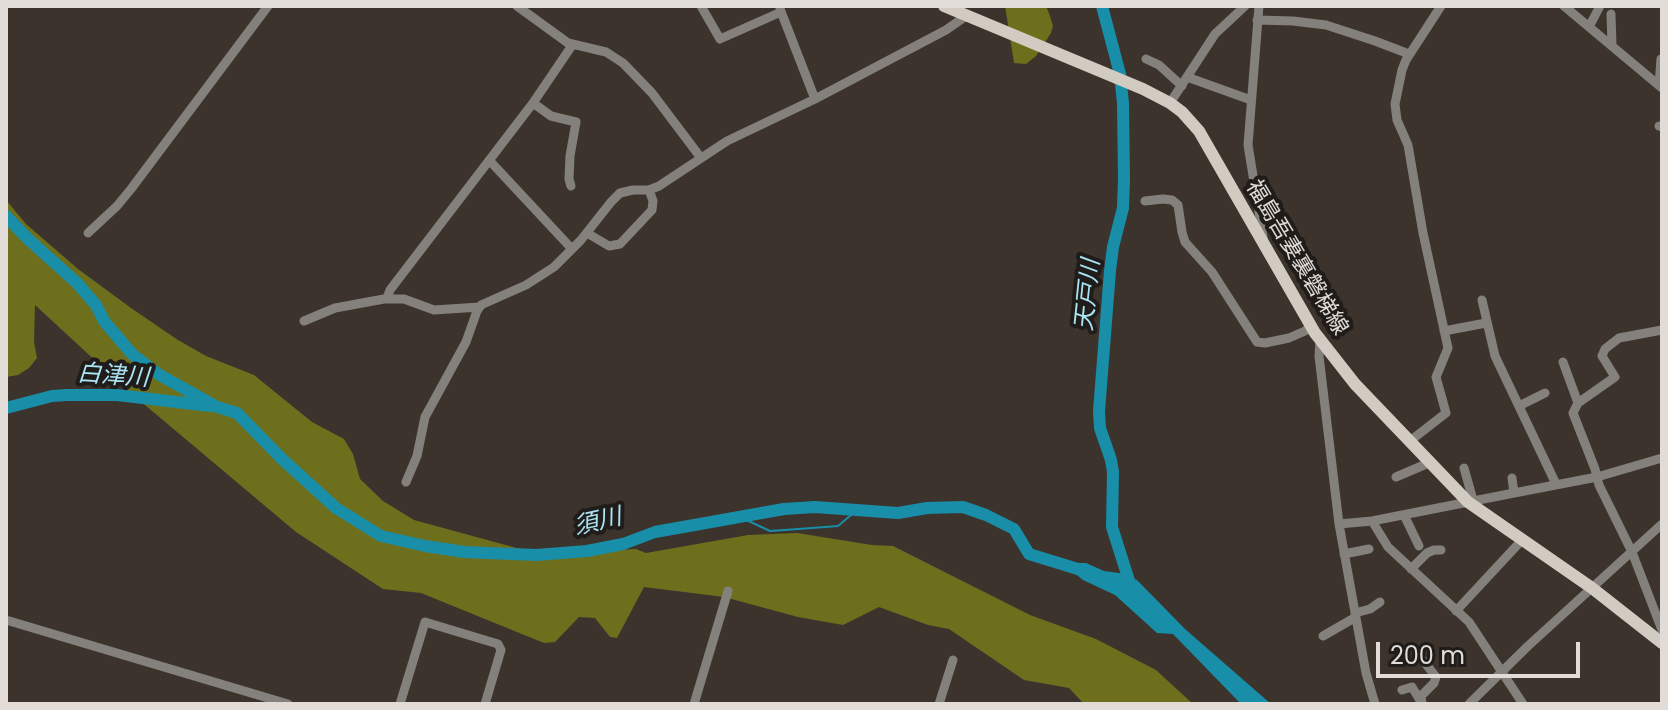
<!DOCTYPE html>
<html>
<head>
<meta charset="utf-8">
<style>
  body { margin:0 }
  #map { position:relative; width:1668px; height:710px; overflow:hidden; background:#3c332d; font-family:Poppins,sans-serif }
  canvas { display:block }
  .frame { position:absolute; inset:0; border:8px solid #e2dcd8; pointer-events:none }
  .scale { position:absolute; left:1376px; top:642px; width:204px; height:36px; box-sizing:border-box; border:4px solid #e2dcd8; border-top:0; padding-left:10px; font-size:24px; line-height:28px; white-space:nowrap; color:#e2dcd8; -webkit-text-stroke:6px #201c19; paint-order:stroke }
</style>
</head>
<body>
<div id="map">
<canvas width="1668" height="710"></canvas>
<div class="frame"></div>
<div class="scale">200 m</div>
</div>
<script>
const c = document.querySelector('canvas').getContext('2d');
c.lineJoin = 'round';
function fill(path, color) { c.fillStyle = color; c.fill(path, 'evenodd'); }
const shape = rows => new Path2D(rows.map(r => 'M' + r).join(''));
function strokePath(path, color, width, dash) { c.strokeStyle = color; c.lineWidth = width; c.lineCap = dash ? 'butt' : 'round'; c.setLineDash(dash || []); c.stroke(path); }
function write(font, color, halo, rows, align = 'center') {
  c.font = font + ' Poppins,"Noto Sans JP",sans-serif'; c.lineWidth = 8; c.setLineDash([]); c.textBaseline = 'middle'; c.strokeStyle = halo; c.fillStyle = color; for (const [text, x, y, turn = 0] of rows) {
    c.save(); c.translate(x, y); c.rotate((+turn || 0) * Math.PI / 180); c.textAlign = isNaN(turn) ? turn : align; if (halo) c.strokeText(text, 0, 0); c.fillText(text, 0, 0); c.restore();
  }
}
fill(shape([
  [1005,6,1046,6,1049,13,1053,26,1051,33,1036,56,1026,64,1014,63],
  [6,200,26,224,78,269,131,308,178,340,206,356,254,375,312,422,344,439,353,454,360,479,383,501,414,520,535,553,636,549,646,553,748,535,797,533,872,545,893,546,1030,615,1096,639,1156,670,1193,704,1084,704,1069,688,1024,680,949,629,928,625,879,607,843,625,798,617,724,597,644,587,617,638,610,637,595,618,579,617,555,642,544,643,421,593,383,589,296,532,126,389,35,305,34,342,37,358,29,368,18,375,6,377]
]), '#6d6f1d');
fill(shape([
  [1062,563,1086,563,1104,571,1119,573,1137,580,1185,629,1271,704,1241,704,1173,634,1157,633,1115,595,1083,580]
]), '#198ea8');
strokePath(shape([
  [740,517,770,531,785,530,838,526,857,510]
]), '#198ea8', 2);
strokePath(shape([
  [1102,6,1120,74,1123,103,1124,179,1123,208,1113,247,1110,271,1099,411,1100,428,1111,460,1113,472,1112,527,1131,587],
  [6,216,28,239,77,283,96,305,104,321,132,354,158,374,217,407,237,413,282,459,336,508,381,536,425,546,464,552,536,555,587,551,623,544,655,532,784,509,815,507,898,513,927,508,963,507,986,515,1014,529,1029,554,1081,570],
  [6,408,52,396,67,395,117,395,210,406]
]), '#198ea8', 12);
strokePath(shape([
  [517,6,568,43,606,52,623,63,652,93,701,158],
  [701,6,720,39,781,12],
  [1259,6,1248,145,1264,243],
  [1564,6,1662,88],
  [780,9,815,99],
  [1611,14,1612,46],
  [1257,20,1293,21,1326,25,1375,41,1409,54],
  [1589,27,1600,6],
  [1146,59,1159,65,1182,86],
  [1187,77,1251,100],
  [1659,85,1661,59],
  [533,103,551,116,576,122,570,156,569,179,571,186],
  [1170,103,1215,34,1245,6],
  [1659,126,1662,127],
  [489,160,572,249],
  [1145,201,1163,199,1172,200,1178,205,1182,232,1185,242,1212,272,1257,342,1265,343,1289,338,1305,331,1311,326],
  [88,233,117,206,131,189,268,6],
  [587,233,609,246,620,244,652,210,653,201,649,190],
  [387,298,390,290,533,103,573,44],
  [1482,300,1495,356,1556,484],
  [304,321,335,308,384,299,404,299,434,310,480,307],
  [1662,330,1619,338,1605,349,1602,356,1615,377,1578,403,1573,413,1595,469,1599,485,1632,552,1662,630],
  [1444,331,1486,323],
  [1320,341,1319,356,1339,524,1366,673,1375,704],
  [1563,362,1578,403],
  [1519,406,1545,393],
  [1410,441,1446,413,1436,377,1448,348,1423,233,1408,145,1397,120,1395,104,1402,70,1406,60,1441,6],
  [1464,468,1473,500],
  [1396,477,1431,462],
  [1512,478,1514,493,1597,477,1662,458],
  [406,482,417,456,425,417,466,342,477,311,481,305,526,285,554,267,581,240,611,202,620,193,633,190,649,190,659,186,727,141,815,99,946,30,966,16],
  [1404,515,1419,546],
  [1372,521,1388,547,1469,622,1523,704],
  [1339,524,1372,521,1514,493],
  [1344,554,1369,549],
  [1411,569,1427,553,1434,550,1441,550],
  [1456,611,1522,540],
  [1355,613,1370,609,1380,602],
  [6,620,288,704],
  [1323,636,1356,617],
  [1422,659,1436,677,1434,683,1421,696,1422,704],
  [1402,690,1412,687,1421,702],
  [400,704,425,622,498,644,501,650,485,704],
  [694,704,728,591],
  [939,704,953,660],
  [1469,704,1528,646,1662,524]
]), '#84807c', 9);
strokePath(shape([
  [944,6,1143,89,1170,103,1182,112,1199,131,1315,333,1355,384,1468,502,1592,588,1662,643]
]), '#d2cbc2', 12);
write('22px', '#e2dcd8', '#201c19', [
  ["福島吾妻裏磐梯線",1296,258,59]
]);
write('italic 24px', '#abe4f5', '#201c19', [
  ["天戸川",1089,295,-84],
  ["白津川",113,377,4],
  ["須川",598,523,-13]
]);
</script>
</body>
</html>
